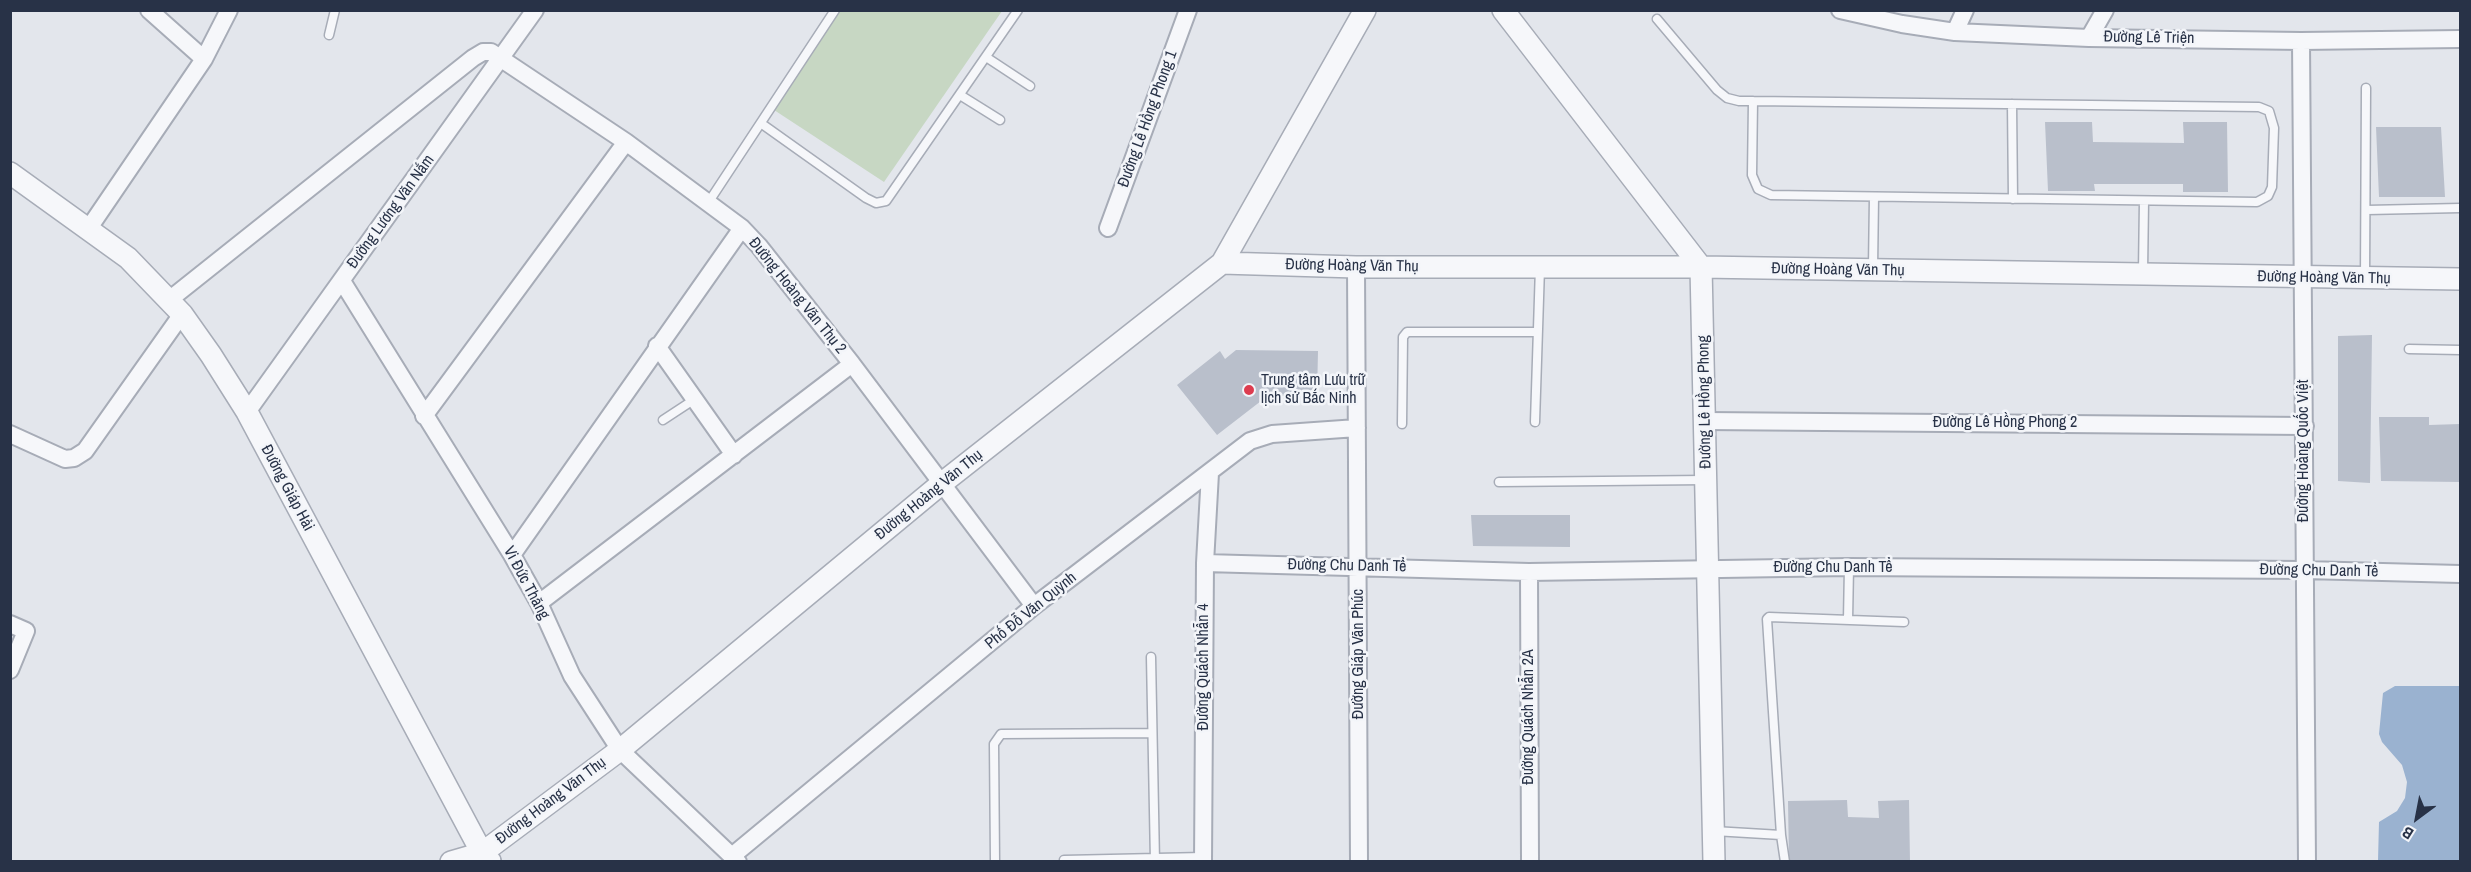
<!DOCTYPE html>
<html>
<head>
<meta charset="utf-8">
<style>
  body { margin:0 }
  #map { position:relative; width:2471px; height:872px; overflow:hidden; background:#e3e6ec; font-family:"Archivo Narrow",sans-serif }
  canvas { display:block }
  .frame { position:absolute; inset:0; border:12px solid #283247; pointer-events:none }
  .north { position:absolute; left:2387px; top:788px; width:60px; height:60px; -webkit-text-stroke:4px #f3f5f9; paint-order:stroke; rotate:212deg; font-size:16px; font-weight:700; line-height:24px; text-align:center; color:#283247 }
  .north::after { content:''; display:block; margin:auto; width:21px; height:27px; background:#283247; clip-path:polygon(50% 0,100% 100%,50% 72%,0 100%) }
</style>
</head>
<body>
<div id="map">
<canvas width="2471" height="872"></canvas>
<div class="frame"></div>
<div class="north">B</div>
</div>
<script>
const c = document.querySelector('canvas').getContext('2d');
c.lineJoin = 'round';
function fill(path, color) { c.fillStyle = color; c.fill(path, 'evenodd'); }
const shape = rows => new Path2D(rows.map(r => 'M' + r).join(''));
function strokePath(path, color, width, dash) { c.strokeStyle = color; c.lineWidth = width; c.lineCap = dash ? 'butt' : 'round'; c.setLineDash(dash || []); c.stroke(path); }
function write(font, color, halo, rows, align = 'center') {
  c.font = font + ' "Archivo Narrow",sans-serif'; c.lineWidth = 5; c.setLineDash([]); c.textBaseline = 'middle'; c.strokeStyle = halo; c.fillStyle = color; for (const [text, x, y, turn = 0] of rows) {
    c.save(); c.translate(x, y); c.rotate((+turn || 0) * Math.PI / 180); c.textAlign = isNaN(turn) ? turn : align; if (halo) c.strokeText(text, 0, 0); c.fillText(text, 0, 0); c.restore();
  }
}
fill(shape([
  [834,11,1002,11,884,182,771,108]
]), '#c7d7c3');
fill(shape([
  [2395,686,2460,686,2460,861,2378,861,2379,822,2397,811,2405,798,2407,782,2402,765,2382,742,2379,734,2383,693]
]), '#9ab2d0');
fill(shape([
  [2045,122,2092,122,2093,142,2184,143,2183,122,2227,122,2228,192,2183,192,2183,184,2094,184,2095,191,2048,191],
  [2376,127,2441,127,2445,197,2379,197],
  [2372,335,2370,483,2338,481,2338,336],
  [1236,350,1318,351,1317,396,1281,396,1281,402,1261,401,1217,435,1177,385,1220,351,1225,359],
  [2379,417,2429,417,2429,425,2460,424,2460,482,2381,481],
  [1471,515,1570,515,1570,547,1473,546],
  [1847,800,1848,817,1879,818,1878,801,1909,800,1910,862,1789,862,1788,801]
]), '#b9bfcb');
const service = shape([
  [1657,19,1717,90,1727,98,1739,101,1753,101],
  [329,35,335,10],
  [986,57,1030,86],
  [960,95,1000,120],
  [1753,101,2259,107,2269,111,2274,128,2272,187,2268,196,2257,202,1771,195,1758,189,1752,175,1753,101],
  [2012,104,2013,199],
  [762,124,866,198,876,203,886,201,1018,10],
  [708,203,835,10],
  [2367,210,2460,208],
  [1873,268,1874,197],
  [2143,272,2144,201],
  [2365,278,2366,88],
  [2409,349,2460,350],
  [663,420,695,399],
  [1535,422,1540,267],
  [1402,424,1403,337,1407,332,1537,332],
  [1499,482,1706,480],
  [1848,620,1849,567],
  [1151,657,1155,862],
  [1714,831,1781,835],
  [1064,860,1203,857],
  [995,862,994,744,1001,734,1152,733],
  [1785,862,1781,835,1767,619,1769,617,1904,622]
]);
const minor = shape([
  [149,10,204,59],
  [1840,10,1902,24,1955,32,2089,38,2301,41,2460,39],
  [1955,32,1965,10],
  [2089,38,2105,10],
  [2301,41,2307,862],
  [89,228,204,59,229,10],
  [1108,228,1188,10],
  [1356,267,1359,862],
  [342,281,512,555,539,603,572,676,620,750,738,862],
  [169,300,473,58,483,52,491,52,626,142,742,228,759,246,852,364,1034,606],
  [657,346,734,455],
  [247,412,535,10],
  [424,416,626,142],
  [1705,421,2305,426],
  [10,434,65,459,74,458,85,451,182,314],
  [512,555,742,228],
  [1205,563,1529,572,1849,567,2305,570,2460,574],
  [1529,572,1530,862],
  [539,603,852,364],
  [10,624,26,631,10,670],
  [732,856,1034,606,1250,441,1272,434,1357,428],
  [1203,862,1205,563,1210,473]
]);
const tertiary = shape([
  [1503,10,1701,267,1714,862],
  [10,173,128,258,182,314,211,355,247,412,482,853,490,861],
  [1222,263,1365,10],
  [451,862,482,853,620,750,941,484,1222,263,1356,267,1701,267,2460,279]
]);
strokePath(service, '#a7acb7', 11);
strokePath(minor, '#a7acb7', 20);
strokePath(tertiary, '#a7acb7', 24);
strokePath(service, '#f6f7fa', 8);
strokePath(minor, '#f6f7fa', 16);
strokePath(tertiary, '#f6f7fa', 21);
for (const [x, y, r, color] of [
  [1249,390,6,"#dd3c4f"]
]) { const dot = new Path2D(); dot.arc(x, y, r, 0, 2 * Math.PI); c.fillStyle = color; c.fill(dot); strokePath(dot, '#f3f5f9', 2); }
write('16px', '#283247', '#f3f5f9', [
  ["Đường Lê Triện",2149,38,1],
  ["Đường Lê Hồng Phong 1",1148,119,-70],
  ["Đường Lương Văn Nắm",391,212,-54],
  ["Đường Hoàng Văn Thụ",1352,266,1],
  ["Đường Hoàng Văn Thụ",1838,270,1],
  ["Đường Hoàng Văn Thụ",2324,278,1],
  ["Đường Hoàng Văn Thụ 2",797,296,51],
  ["Đường Lê Hồng Phong",1705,402,-91],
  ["Đường Lê Hồng Phong 2",2005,423],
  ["Đường Hoàng Quốc Việt",2304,451,-90],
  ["Đường Giáp Hải",287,488,62],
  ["Đường Hoàng Văn Thụ",929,495,-39],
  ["Đường Chu Danh Tể",1347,566,1],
  ["Đường Chu Danh Tể",1833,568],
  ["Đường Chu Danh Tể",2319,571,1],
  ["Vi Đức Thăng",526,583,62],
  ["Phố Đỗ Văn Quỳnh",1031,611,-39],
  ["Đường Giáp Văn Phúc",1359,654,-90],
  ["Đường Quách Nhẫn 4",1204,667,-90],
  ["Đường Quách Nhẫn 2A",1529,717,-90],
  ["Đường Hoàng Văn Thụ",551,801,-37]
]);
write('16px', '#283247', '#f3f5f9', [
  ["Trung tâm Lưu trữ",1261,381],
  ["lịch sử Bắc Ninh",1261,399]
], 'left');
</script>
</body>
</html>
